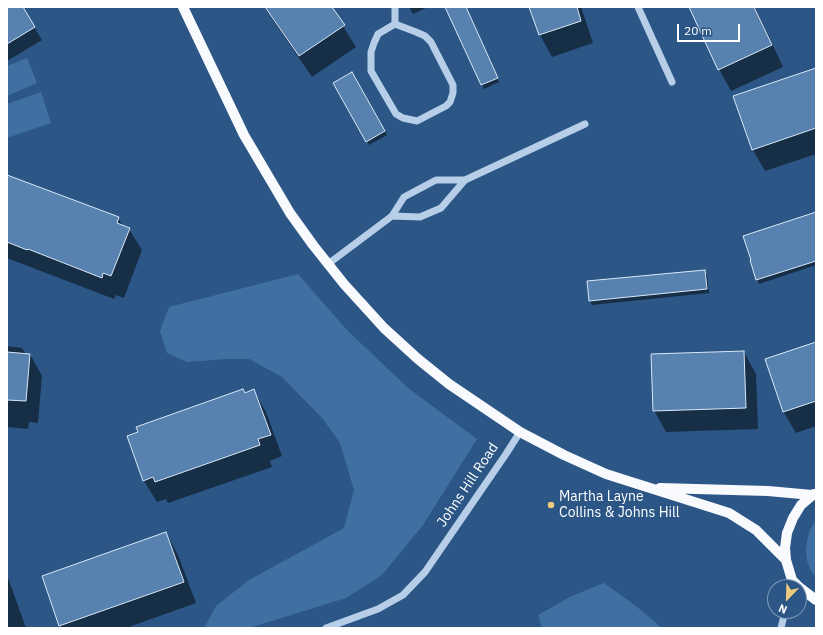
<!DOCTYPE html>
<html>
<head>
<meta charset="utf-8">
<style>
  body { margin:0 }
  #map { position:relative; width:823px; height:635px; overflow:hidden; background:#2b5686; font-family:"IBM Plex Sans",sans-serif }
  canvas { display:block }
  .frame { position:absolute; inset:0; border:8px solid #fff; pointer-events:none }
  .north { position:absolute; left:767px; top:579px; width:40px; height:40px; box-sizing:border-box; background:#2b5686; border:1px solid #809ab6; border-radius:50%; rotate:203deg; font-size:11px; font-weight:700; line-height:16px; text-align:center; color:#fff }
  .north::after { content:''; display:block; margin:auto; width:14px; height:18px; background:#edca7e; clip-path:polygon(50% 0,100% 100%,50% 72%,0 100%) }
  .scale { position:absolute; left:677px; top:24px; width:63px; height:18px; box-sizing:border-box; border:2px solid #fff; border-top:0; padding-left:5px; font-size:12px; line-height:14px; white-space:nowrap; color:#fff; -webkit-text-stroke:3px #2b5686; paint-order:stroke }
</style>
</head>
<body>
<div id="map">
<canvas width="823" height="635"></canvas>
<div class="frame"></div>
<div class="north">N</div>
<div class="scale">20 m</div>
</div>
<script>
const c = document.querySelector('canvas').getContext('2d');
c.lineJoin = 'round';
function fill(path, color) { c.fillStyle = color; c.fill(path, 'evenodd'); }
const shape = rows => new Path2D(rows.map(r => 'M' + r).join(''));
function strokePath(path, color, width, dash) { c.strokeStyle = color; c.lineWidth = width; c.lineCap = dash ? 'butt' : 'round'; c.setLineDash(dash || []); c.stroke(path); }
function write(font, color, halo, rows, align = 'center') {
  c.font = font + ' "IBM Plex Sans",sans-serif'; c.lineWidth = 4; c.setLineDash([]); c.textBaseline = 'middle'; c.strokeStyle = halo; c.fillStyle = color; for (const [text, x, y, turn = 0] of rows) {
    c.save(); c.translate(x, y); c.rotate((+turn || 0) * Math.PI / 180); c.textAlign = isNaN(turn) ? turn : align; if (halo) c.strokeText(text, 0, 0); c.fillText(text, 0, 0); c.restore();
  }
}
fill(shape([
  [27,58,37,83,7,96,7,66],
  [41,92,51,123,7,138,7,104],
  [298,274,347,330,408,388,477,439,423,525,382,575,346,598,249,628,204,628,216,606,249,580,344,528,354,490,340,443,323,419,282,377,249,359,226,359,187,362,167,353,160,331,169,307],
  [816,520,816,577,811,571,807,561,806,551,807,541,810,530],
  [604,583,636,606,662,628,542,628,538,615,572,596]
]), '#4070a2');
fill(shape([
  [7,7,22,7,42,40,7,61],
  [264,7,331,7,356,47,312,77],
  [409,7,428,7,413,14],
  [446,7,465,7,499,82,484,89],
  [530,7,581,7,593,43,552,57,540,35],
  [690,7,755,7,783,67,731,91,719,69],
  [816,69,816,154,765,171,753,150],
  [352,74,387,135,369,145,334,84],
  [7,176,118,218,123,226,129,229,142,250,124,298,116,295,114,299,7,258],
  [816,213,816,265,759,284,751,261],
  [704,271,707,275,709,293,592,305,590,301],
  [816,343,816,426,796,433,783,411],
  [7,346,22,348,26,354,30,354,42,376,38,423,29,422,28,429,7,427],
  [744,352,756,374,758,429,666,432,654,410],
  [254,391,266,412,282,456,270,461,272,467,168,503,166,499,157,502,144,481,128,436],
  [166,533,178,555,196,603,126,628,62,628,60,625],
  [7,575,26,628,7,628]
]), '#0007');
const building = shape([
  [7,7,23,7,35,27,7,44,7,7],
  [265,7,332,7,345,25,299,56,265,7],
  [445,7,466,7,498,78,481,85,445,7],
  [529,7,577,7,581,21,539,35,529,7],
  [689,7,754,7,772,45,718,70,689,7],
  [816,68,816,128,752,150,733,96,816,68],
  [352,72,385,131,366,142,333,83,352,72],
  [7,175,119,217,117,223,130,228,111,276,103,273,102,278,28,249,27,250,7,242,7,175],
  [816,212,816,261,756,280,750,260,751,260,743,236,816,212],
  [705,270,707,289,589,301,587,281,705,270],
  [816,342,816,401,783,412,765,359,816,342],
  [744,351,746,408,653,411,651,354,744,351],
  [7,352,30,354,26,401,7,400,7,352],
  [243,389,245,393,254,389,271,435,258,439,260,445,155,482,153,477,143,481,127,436,138,432,136,427,243,389],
  [166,532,184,582,59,626,42,576,166,532]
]);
fill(building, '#5781af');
strokePath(building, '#dae8f6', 1);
strokePath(shape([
  [395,7,395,24],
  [638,7,672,82],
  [395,24,416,32,425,36,431,42,453,85,453,93,450,102,446,106,417,121,403,118,396,114,371,71,371,52,374,43,378,34,395,24],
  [392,216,420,217,441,208,465,180,585,124],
  [328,264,392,216,404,197,436,180,465,180],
  [326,628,378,609,403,595,425,572,506,454,520,432],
  [781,628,785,611]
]), '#b6cee7', 7);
strokePath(shape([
  [183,7,244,135,290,213,313,245,344,284,384,328,418,359,449,384,520,432,564,455,606,474,729,513,756,530,786,560],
  [660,488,768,491,812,495],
  [799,587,792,580,786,560,785,548,787,533,793,518,801,505,814,494],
  [799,587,816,600]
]), '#f8fafe', 10);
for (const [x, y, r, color] of [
  [551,505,4,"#edca7e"]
]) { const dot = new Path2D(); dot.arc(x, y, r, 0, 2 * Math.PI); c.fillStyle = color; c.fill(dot); strokePath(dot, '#2b5686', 1.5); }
write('14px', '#fff', '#2b5686', [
  ["Johns Hill Road",468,485,-56]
]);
write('14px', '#fff', '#2b5686', [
  ["Martha Layne",559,497],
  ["Collins & Johns Hill",559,513]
], 'left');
</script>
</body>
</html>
